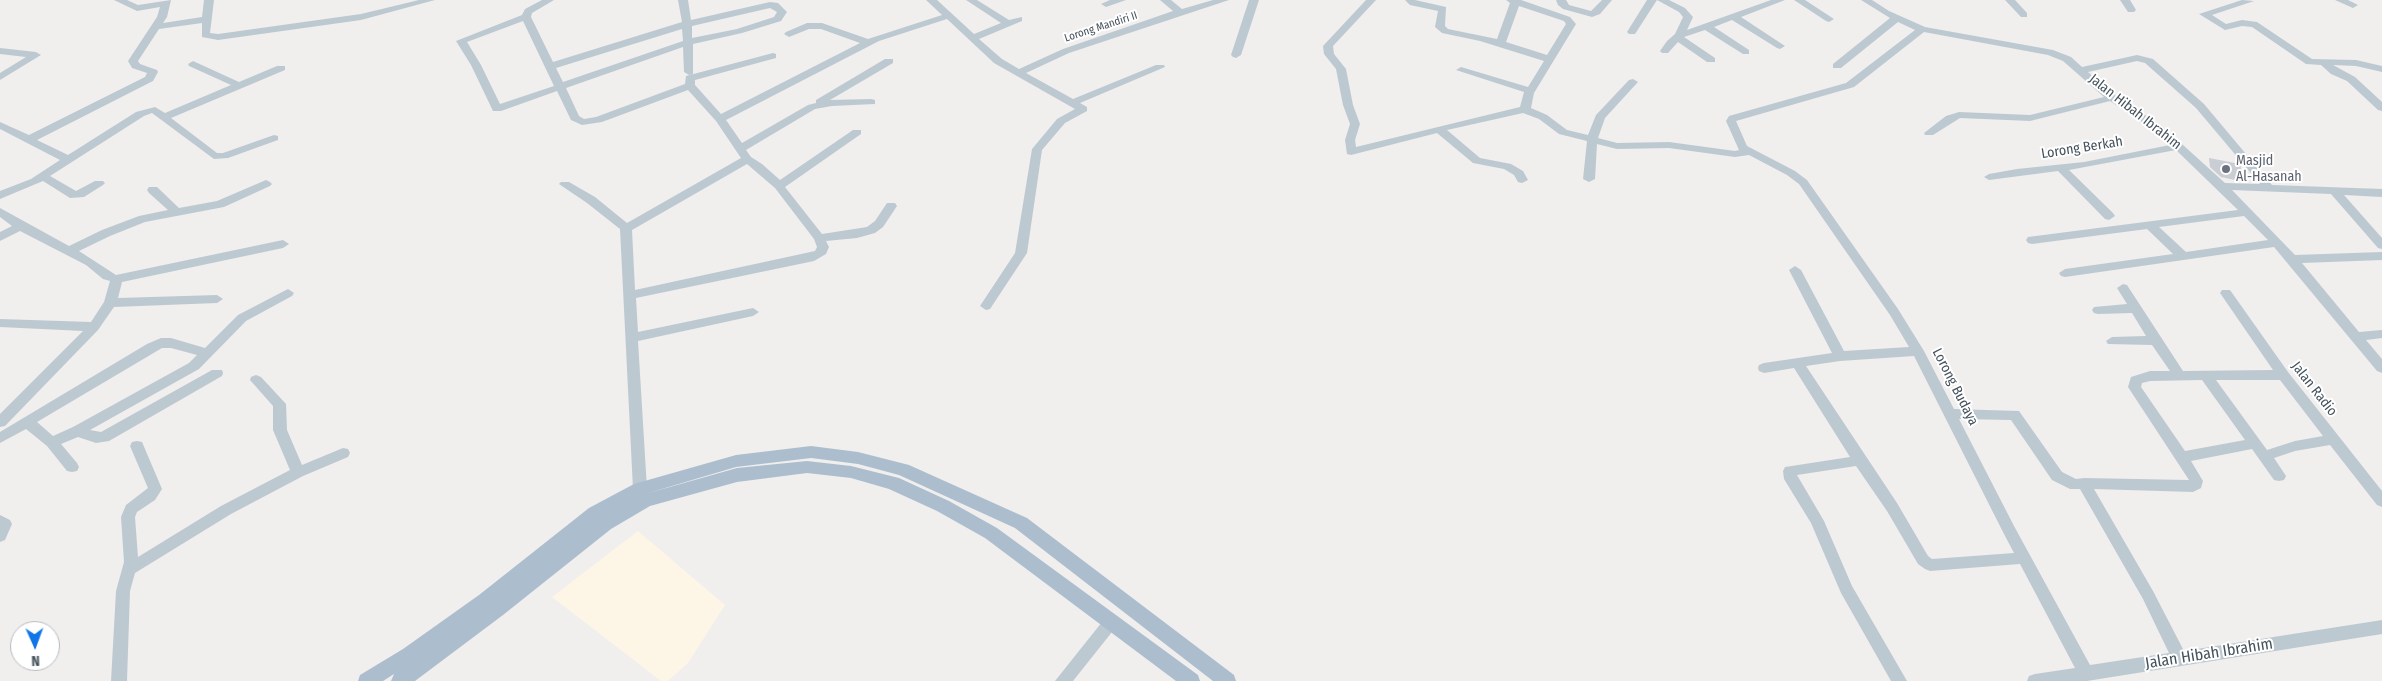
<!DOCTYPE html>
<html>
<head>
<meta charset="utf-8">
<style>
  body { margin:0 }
  #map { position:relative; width:2382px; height:681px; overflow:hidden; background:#f1eeee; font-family:"Fira Sans Condensed",sans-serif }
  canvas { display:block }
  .north { position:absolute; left:10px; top:621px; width:50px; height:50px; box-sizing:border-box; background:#fff; border:1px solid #b5babe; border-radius:50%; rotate:178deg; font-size:14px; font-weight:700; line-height:20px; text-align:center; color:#45525c }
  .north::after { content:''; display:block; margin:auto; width:18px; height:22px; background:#1175e8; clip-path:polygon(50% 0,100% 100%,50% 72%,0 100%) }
</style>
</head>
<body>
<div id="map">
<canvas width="2382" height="681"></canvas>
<div class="north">N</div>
</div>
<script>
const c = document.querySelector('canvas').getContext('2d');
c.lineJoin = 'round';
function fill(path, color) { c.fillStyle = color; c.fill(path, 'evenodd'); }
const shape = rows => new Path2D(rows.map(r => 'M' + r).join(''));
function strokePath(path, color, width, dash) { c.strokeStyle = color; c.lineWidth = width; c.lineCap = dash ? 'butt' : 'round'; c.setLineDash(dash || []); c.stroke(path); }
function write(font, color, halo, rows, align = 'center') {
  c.font = font + ' "Fira Sans Condensed",sans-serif'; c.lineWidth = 4; c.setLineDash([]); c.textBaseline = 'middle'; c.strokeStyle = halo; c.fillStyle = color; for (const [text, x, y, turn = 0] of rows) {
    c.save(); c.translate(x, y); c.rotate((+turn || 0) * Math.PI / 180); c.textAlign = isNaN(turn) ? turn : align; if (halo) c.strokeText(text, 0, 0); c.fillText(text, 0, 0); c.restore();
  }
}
fill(shape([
  [638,531,725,605,688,663,668,681,661,681,552,597]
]), '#fdf5e6');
fill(shape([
  [2209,158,2240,164,2244,182,2221,177,2210,167]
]), '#cacdd3');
fill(shape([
  [114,0,127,0,138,5,171,0,167,17,163,23,202,17,204,0,214,0,210,33,218,34,361,14,419,0,435,0,361,20,218,40,202,37,202,23,159,29,138,61,140,64,157,70,158,72,153,81,37,140,68,155,136,112,155,107,165,113,231,85,189,66,188,64,193,61,239,82,277,66,285,66,285,70,171,118,217,153,223,153,274,135,278,136,278,140,228,158,214,159,152,113,144,116,50,176,76,191,95,181,103,181,105,183,103,185,84,197,70,198,43,181,0,199,0,191,31,179,60,160,0,129,0,122,29,135,145,77,147,73,132,68,128,61,157,17,160,7,137,11,114,0],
  [542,0,554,0,532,13,531,17,553,62,682,22,678,0,688,0,691,20,770,2,778,3,787,12,781,21,742,33,693,44,693,74,689,75,684,72,683,47,566,88,579,116,584,119,596,117,685,84,686,76,773,53,776,54,776,58,695,80,695,85,721,114,860,43,821,29,809,29,789,37,784,34,786,32,807,23,822,23,868,39,942,15,926,0,937,0,974,34,1001,23,966,0,977,0,1009,20,1022,17,1022,21,979,39,1002,59,1019,69,1063,49,1173,11,1160,0,1171,0,1182,9,1213,0,1229,0,1069,53,1026,73,1073,99,1156,65,1164,65,1165,67,1080,103,1087,107,1087,111,1065,123,1042,150,1027,253,990,309,986,310,980,306,1015,253,1032,149,1057,119,1075,109,994,63,947,19,879,41,726,120,742,143,808,105,816,103,816,100,885,59,893,59,893,63,830,100,871,99,875,100,875,104,832,106,815,109,746,150,751,157,762,164,780,180,853,130,861,130,861,134,785,187,822,234,867,227,875,221,887,203,895,203,897,206,883,227,875,233,857,238,826,241,829,247,826,254,814,261,636,298,638,332,753,308,759,312,753,316,638,341,647,489,645,493,640,495,635,493,633,489,620,229,587,203,559,184,561,182,569,182,595,197,627,223,741,158,716,121,688,90,602,122,582,125,571,120,557,91,501,111,493,111,471,65,456,41,522,15,525,9,542,0],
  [770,8,777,12,774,17,737,29,692,38,692,26,770,8],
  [523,21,554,86,500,104,481,65,467,42,523,21],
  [682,29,683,41,563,82,556,68,682,29],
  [747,164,775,188,814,239,817,247,815,251,635,290,632,230,747,164],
  [1110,0,1126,0,1106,7,1101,4,1110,0],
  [1249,0,1259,0,1241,55,1236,58,1233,57,1231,55,1249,0],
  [1366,0,1376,0,1333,46,1334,54,1346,69,1353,105,1360,124,1355,140,1356,147,1520,107,1524,92,1456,70,1461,67,1528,87,1544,61,1480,41,1442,33,1435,27,1438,11,1410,5,1405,0,1415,0,1446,7,1445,26,1448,29,1497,39,1510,3,1506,0,1521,0,1570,17,1576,24,1534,93,1531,108,1547,115,1567,130,1588,135,1596,115,1629,80,1633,79,1638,82,1605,118,1598,138,1617,143,1669,142,1735,151,1739,150,1726,121,1729,116,1846,83,1915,30,1898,22,1841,68,1833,68,1833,64,1890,18,1861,0,1872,0,1889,11,1925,27,2053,50,2071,57,2082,67,2137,55,2153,59,2204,104,2272,185,2382,189,2382,197,2344,195,2382,238,2382,249,2378,248,2331,194,2232,190,2295,255,2382,252,2382,260,2302,263,2359,332,2382,330,2382,338,2366,340,2382,359,2382,373,2377,371,2274,247,2065,277,2061,276,2059,273,2065,269,2173,254,2147,229,2032,244,2028,243,2026,240,2028,237,2238,210,2176,150,2069,170,2113,213,2115,216,2109,220,2105,219,2058,171,1989,180,1984,177,1989,174,2017,169,2084,162,2170,145,2154,130,2110,101,2030,121,1960,118,1933,135,1925,135,1924,133,1946,116,1959,112,2030,115,2104,97,2063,61,2048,55,1924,32,1854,87,1736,121,1747,146,1795,171,1807,180,1898,309,1924,351,1954,409,2019,411,2062,472,2076,479,2084,478,2189,480,2128,387,2131,377,2150,371,2170,371,2152,345,2108,344,2106,341,2112,337,2146,336,2132,313,2098,314,2094,313,2092,310,2094,307,2127,304,2117,288,2123,284,2127,285,2183,371,2273,370,2220,293,2222,290,2230,290,2288,372,2382,491,2382,507,2377,505,2330,445,2295,451,2274,458,2286,476,2284,480,2279,481,2274,480,2252,449,2191,461,2203,481,2201,488,2193,492,2094,489,2153,591,2184,651,2382,620,2382,634,2087,681,2027,681,2029,676,2035,674,2075,668,2020,564,1930,571,1925,569,1918,564,1887,511,1856,466,1797,475,1824,521,1852,586,1907,681,1891,681,1841,593,1811,523,1784,479,1783,471,1785,467,1850,457,1794,368,1764,373,1759,371,1758,368,1759,365,1764,363,1832,353,1789,270,1795,266,1801,270,1844,351,1909,347,1890,315,1799,184,1787,175,1749,155,1735,157,1669,148,1617,149,1597,144,1595,179,1589,182,1583,179,1587,141,1559,134,1539,119,1523,113,1447,130,1480,158,1511,164,1523,171,1528,180,1522,183,1518,182,1514,175,1504,169,1473,163,1437,133,1351,155,1347,154,1345,140,1350,124,1343,105,1336,69,1324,54,1323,46,1366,0],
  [1519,6,1564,21,1566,24,1547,55,1506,42,1519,6],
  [2137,61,2145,63,2196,108,2260,184,2225,183,2162,126,2116,96,2088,72,2137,61],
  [2244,216,2268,240,2186,252,2159,227,2244,216],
  [1914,356,2004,534,2014,553,1932,559,1928,556,1897,503,1806,366,1840,361,1914,356],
  [2202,380,2245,440,2185,451,2141,387,2142,383,2150,381,2202,380],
  [2216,380,2280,380,2323,436,2295,441,2267,450,2216,380],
  [1959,419,2011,420,2052,480,2070,489,2080,489,2143,599,2169,653,2090,665,2014,526,1959,419],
  [1556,0,1566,0,1569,5,1591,11,1602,0,1612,0,1600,14,1592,17,1563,9,1558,5,1556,0],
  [1647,0,1657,0,1635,34,1629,34,1627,32,1647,0],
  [1657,0,1669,0,1685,8,1693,17,1687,30,1771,0,1785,0,1741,17,1785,46,1780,49,1777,48,1732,20,1714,27,1749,50,1749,54,1743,54,1705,30,1684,37,1715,58,1715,62,1707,62,1678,42,1668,53,1662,53,1660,51,1667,41,1675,34,1683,17,1679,12,1657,0],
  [1794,0,1805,0,1834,19,1829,22,1826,21,1794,0],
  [2005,0,2015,0,2027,13,2027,17,2021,17,2005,0],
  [2120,0,2130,0,2136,10,2134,12,2128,12,2120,0],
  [2242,0,2254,1,2212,15,2226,24,2242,20,2257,22,2312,59,2356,60,2382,66,2382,72,2356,66,2333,65,2355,77,2382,102,2382,111,2378,110,2347,81,2331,74,2321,65,2306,64,2252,27,2242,26,2225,30,2199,14,2242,0],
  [2335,0,2348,0,2358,5,2353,8,2335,0],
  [0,48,36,52,41,55,0,80,0,73,26,57,0,54,0,48],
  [266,180,270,182,272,184,270,186,224,207,145,222,110,236,79,251,116,275,283,240,289,244,283,248,122,282,118,298,217,295,223,299,217,303,114,307,98,330,5,426,0,427,0,414,83,331,0,327,0,319,91,322,104,302,110,281,103,279,86,265,20,231,0,241,0,232,12,226,0,217,0,208,69,246,102,230,139,216,168,210,149,193,147,190,149,187,157,187,179,208,217,201,266,180],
  [288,289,294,293,292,296,246,321,199,369,90,430,101,432,212,370,222,370,223,373,222,376,109,441,96,443,78,437,61,444,77,463,79,467,77,471,72,472,67,471,47,446,26,429,0,443,0,432,147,344,161,338,171,338,205,348,238,315,288,289],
  [162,348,171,348,197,355,189,363,73,427,53,436,37,422,162,348],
  [256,375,261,377,286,404,287,430,302,465,343,448,348,449,350,453,348,457,303,476,231,514,135,573,130,591,127,681,111,681,116,591,124,562,121,517,126,505,148,488,130,446,132,442,137,441,142,442,162,489,155,500,137,512,135,517,138,557,221,506,290,470,273,430,273,406,250,380,251,377,256,375],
  [0,515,10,520,12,524,5,540,0,542,0,515],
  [1111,615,1116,617,1119,622,1116,627,1073,681,1055,681,1106,617,1111,615]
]), '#bdc9d1');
fill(shape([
  [811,446,858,452,909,465,1027,518,1234,675,1236,681,1213,681,1015,528,899,475,858,464,811,458,736,467,645,494,737,468,807,461,851,466,899,478,949,501,997,528,1198,675,1200,681,1176,681,985,538,937,511,889,489,851,478,807,473,737,482,650,506,611,529,503,615,415,681,391,681,394,674,383,681,358,681,360,675,403,649,479,595,589,508,634,484,736,455,811,446]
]), '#acbece');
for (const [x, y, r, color] of [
  [2226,169,5,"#6b7280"]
]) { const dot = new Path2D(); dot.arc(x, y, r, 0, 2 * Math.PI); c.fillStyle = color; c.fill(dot); strokePath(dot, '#fff', 2); }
write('11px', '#45525c', '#fff', [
  ["Lorong Mandiri II",1101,27,-18]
]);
write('14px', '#45525c', '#fff', [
  ["Jalan Hibah Ibrahim",2135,112,38],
  ["Lorong Berkah",2082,148,-9],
  ["Lorong Budaya",1955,387,63],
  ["Jalan Radio",2314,389,52]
]);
write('14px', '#5b616d', '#fff', [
  ["Masjid",2236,161],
  ["Al-Hasanah",2236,177]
], 'left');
write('16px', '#45525c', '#fff', [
  ["Jalan Hibah Ibrahim",2209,654,-9]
]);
</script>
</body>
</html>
